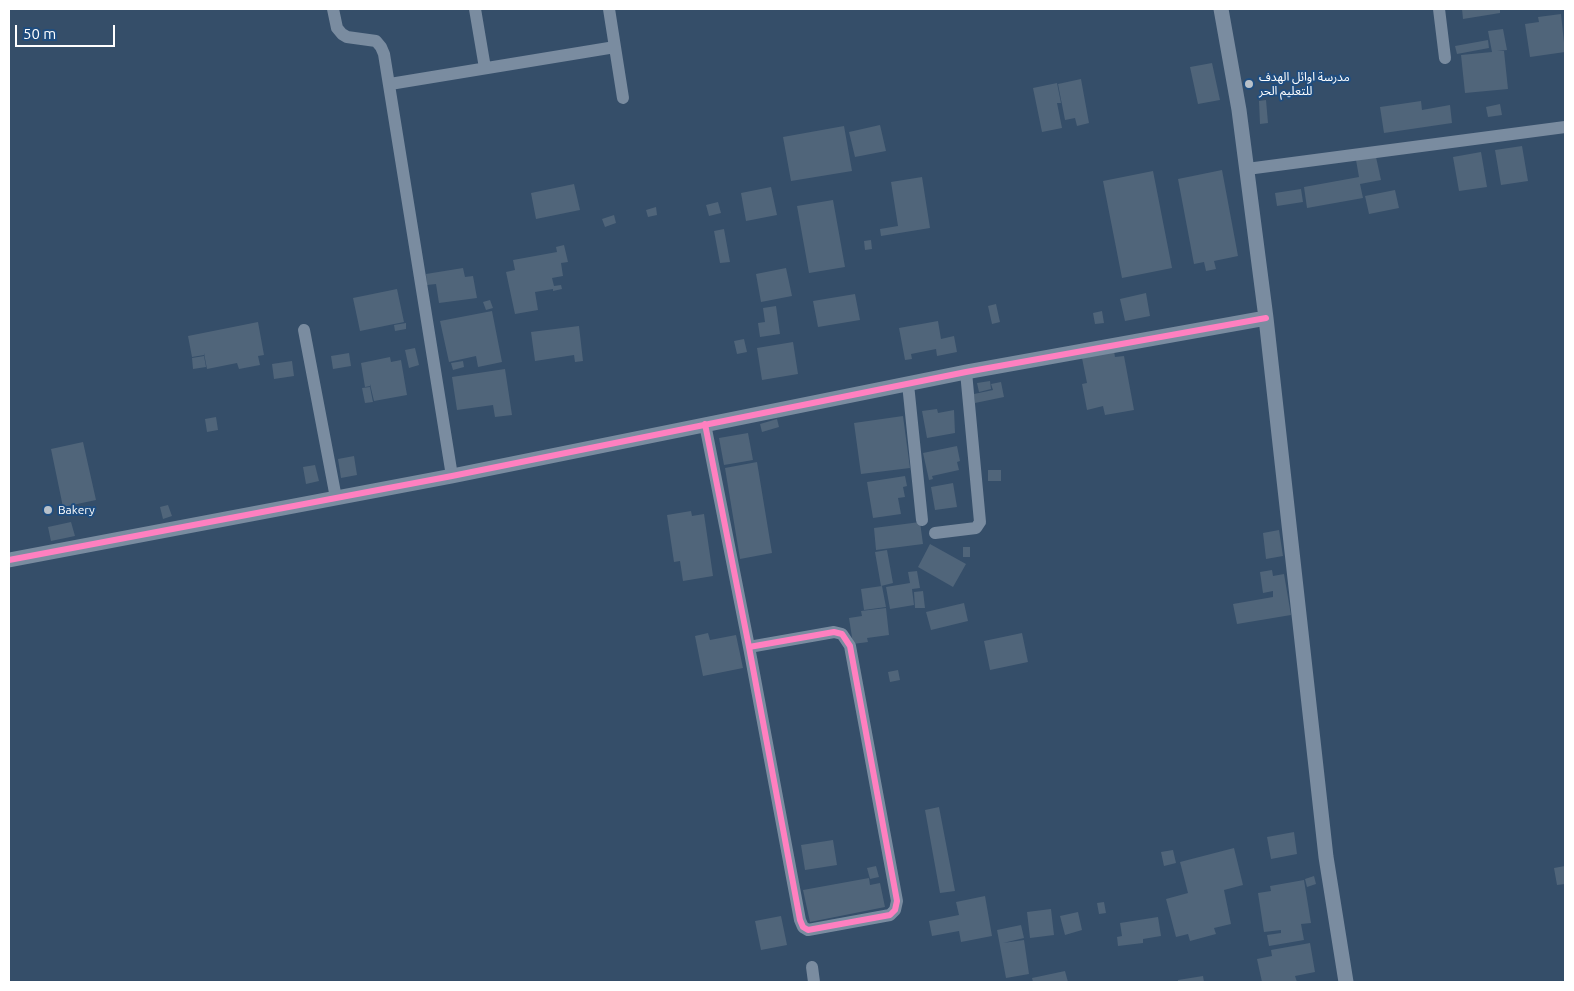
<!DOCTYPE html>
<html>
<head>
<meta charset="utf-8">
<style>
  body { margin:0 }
  #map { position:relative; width:1574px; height:991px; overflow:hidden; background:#354e69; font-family:Ubuntu,sans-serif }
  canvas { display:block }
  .frame { position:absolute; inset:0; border:10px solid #fff; pointer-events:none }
  .scale { position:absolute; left:15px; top:25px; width:100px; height:22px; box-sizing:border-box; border:2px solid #fff; border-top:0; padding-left:6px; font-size:15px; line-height:18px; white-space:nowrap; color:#fff; -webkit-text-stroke:4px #1f4d7f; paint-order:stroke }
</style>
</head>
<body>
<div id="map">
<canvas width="1574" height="991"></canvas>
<div class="frame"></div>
<div class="scale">50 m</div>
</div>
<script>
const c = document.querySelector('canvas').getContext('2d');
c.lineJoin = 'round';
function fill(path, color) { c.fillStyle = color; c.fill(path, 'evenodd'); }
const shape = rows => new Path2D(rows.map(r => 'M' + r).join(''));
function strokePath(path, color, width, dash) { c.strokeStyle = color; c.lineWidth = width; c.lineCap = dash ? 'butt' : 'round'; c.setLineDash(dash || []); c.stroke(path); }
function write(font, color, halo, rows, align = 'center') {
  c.font = font + ' Ubuntu,"Noto Sans Arabic",sans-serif'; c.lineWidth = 4; c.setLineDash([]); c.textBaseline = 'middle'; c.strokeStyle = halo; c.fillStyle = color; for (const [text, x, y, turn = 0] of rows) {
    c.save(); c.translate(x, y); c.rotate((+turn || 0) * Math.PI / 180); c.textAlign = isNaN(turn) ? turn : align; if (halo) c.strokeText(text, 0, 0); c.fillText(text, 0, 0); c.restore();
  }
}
fill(shape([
  [1462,9,1500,9,1500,13,1463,19],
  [1561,14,1565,52,1530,57,1525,24,1539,22,1538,17],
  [1503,29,1507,50,1497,51,1504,51,1508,89,1465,93,1461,55,1492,52,1488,31],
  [1488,40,1489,48,1457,54,1455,46],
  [1212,63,1220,100,1198,104,1190,67],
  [1081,79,1089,123,1077,126,1075,118,1065,120,1058,84],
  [1057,83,1061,103,1057,103,1062,128,1042,132,1033,88],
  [1266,100,1268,123,1260,124,1259,101],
  [1421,101,1422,110,1450,105,1452,123,1384,133,1380,107],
  [1500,104,1502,115,1488,117,1486,107],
  [880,125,886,151,855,157,849,132],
  [844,126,852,171,791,181,783,137],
  [1522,146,1528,181,1501,185,1495,150],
  [1481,152,1487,187,1459,191,1453,157],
  [1376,157,1381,180,1360,184,1363,198,1307,208,1304,187,1359,177,1356,160],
  [1222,170,1238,256,1214,261,1216,269,1206,271,1204,262,1194,264,1178,179],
  [1153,171,1172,268,1122,278,1103,181],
  [922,177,930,228,881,236,880,229,898,226,891,182],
  [574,184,580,210,536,219,531,193],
  [771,187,777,215,746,221,741,193],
  [1301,189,1303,202,1277,206,1275,193],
  [1395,190,1399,208,1369,214,1365,196],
  [833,200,845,267,809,273,797,206],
  [718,202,721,213,709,216,706,205],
  [656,207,657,215,648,217,646,210],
  [614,215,616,223,605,227,602,219],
  [724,229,730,262,720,263,714,231],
  [871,240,872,249,865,250,864,241],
  [564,245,568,262,561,263,563,276,552,278,554,286,561,285,562,289,553,291,553,289,535,292,538,310,515,314,506,272,515,270,513,260,557,252,556,247],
  [463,268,465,277,473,276,477,298,439,303,436,284,427,285,426,274],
  [786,268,792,296,761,302,756,274],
  [397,289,404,322,360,331,353,298],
  [1146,293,1150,316,1125,321,1120,299],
  [855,294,860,320,818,327,813,301],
  [490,300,493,308,486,310,483,302],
  [996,304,1000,322,992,324,988,306],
  [776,306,780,334,760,337,758,323,765,322,763,308],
  [492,311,502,362,478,367,476,356,449,362,440,321],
  [1102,311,1104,323,1095,324,1093,313],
  [938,321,941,339,954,336,957,352,937,356,936,349,911,354,912,359,905,360,899,328],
  [258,322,264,355,258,356,260,365,239,369,237,363,207,369,204,353,204,355,192,357,188,336],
  [406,323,406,329,395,331,394,325],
  [579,326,583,361,575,362,574,355,535,361,531,332],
  [744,339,747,352,737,354,734,341],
  [793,342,798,374,762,380,757,348],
  [415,348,419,365,409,368,405,350],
  [1114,351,1115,357,1124,356,1134,410,1105,415,1103,406,1087,410,1082,384,1087,383,1082,358],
  [349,353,351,366,333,369,331,356],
  [204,356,206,367,193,369,192,358],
  [390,357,391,362,401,360,407,395,374,401,370,384,370,386,365,387,361,363],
  [292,361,294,376,274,379,272,364],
  [463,361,464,367,453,370,451,363],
  [505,369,512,415,495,417,493,405,457,410,452,377],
  [990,381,991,389,979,392,977,383],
  [1001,382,1004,397,975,403,974,394,993,390,991,384],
  [370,387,373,402,365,403,362,388],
  [937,409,938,413,954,410,955,433,927,438,922,411],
  [903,416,910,468,861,474,854,423],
  [216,417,218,430,207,432,205,419],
  [777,419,779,427,762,432,760,424],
  [748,433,753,460,724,465,719,438],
  [83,442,96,500,63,507,51,449],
  [957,446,960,461,957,462,959,470,932,476,933,479,929,480,923,453],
  [354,456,357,475,341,478,338,459],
  [757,462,772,553,740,559,725,468],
  [315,465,319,481,306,484,303,467],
  [988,470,1001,470,1001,481,988,481],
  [905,476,907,486,903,487,905,497,898,498,901,514,873,518,867,482],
  [953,483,957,507,935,510,931,487],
  [168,505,172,516,163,519,160,507],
  [691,511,692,516,704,514,713,576,683,581,680,561,674,562,667,515],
  [71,522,75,536,51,541,48,527],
  [920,522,923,544,876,550,874,528],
  [1279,530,1283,556,1266,559,1263,533],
  [930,544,966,564,953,587,918,567],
  [963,547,970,547,970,557,963,557],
  [887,550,893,583,881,586,875,552],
  [1272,570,1273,576,1284,574,1291,615,1237,624,1233,604,1273,597,1273,591,1263,593,1260,572],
  [917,571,920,588,912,589,914,605,890,609,886,587,910,583,908,572],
  [882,586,886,607,864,610,861,589],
  [923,591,925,608,915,608,914,592],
  [964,603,968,621,931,630,926,612],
  [886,608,889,635,867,638,868,642,853,644,849,618,862,616,861,611],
  [708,633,710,640,736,635,743,668,703,676,695,636],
  [1022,633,1028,662,990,670,984,641],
  [898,670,900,680,890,682,888,672],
  [939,807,955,891,940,893,925,810],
  [1294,832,1297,854,1271,859,1267,837],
  [833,840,837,865,805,870,801,845],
  [1234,848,1243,885,1224,890,1231,924,1214,928,1216,934,1190,941,1188,934,1176,937,1166,899,1188,893,1180,862],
  [1173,850,1176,863,1164,866,1161,852],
  [876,866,879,877,870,879,867,868],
  [1565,866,1565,884,1557,885,1554,868],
  [1314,876,1316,884,1307,887,1305,879],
  [869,878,870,885,880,883,885,907,810,922,803,890],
  [1304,880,1311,923,1301,924,1304,940,1269,946,1267,935,1281,933,1281,930,1264,932,1258,893,1271,891,1270,886],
  [985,896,992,936,961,942,959,931,932,936,929,921,959,915,956,902],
  [1104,902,1106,913,1099,914,1097,903],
  [1051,909,1054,935,1030,938,1027,912],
  [1078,912,1082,930,1065,935,1060,916],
  [781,916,787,945,761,950,755,921],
  [1158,917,1161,936,1143,939,1143,943,1118,946,1117,937,1122,936,1120,923],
  [1021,925,1024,938,1003,943,1024,940,1029,974,1006,978,997,930],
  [1310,943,1315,972,1295,976,1297,982,1262,982,1257,959,1272,956,1271,950],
  [1065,971,1068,982,1033,982,1032,978],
  [1203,976,1204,982,1178,982,1178,980]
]), '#50657a');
strokePath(shape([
  [333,9,337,28,342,34,347,37,376,41,381,47,384,54,452,476],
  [475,9,485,68],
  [609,9,623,98],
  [1439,9,1445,58],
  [390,84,615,47],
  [1247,169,1565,127],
  [304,330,336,498],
  [908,384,922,520],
  [705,424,749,647,800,920,803,927,808,930,890,915,895,910,897,901,850,646,842,634,834,632,749,647],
  [935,533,976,528,980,522,966,372],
  [812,967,814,982]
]), '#7a8ca0', 12);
strokePath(shape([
  [1221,9,1239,110,1266,318,1326,857,1346,982],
  [9,560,452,476,966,372,1266,318]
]), '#7a8ca0', 15);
strokePath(shape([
  [705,424,749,647,800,920,803,927,808,930,890,915,895,910,897,901,850,646,842,634,834,632,749,647],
  [9,560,452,476,966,372,1266,318]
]), '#ff80c0', 6);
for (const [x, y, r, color] of [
  [1249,84,5,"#b8c1ca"],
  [48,510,5,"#b8c1ca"]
]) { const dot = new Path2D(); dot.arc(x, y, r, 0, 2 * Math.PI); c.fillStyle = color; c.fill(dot); strokePath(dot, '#1f4d7f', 2); }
write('12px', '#fff', '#1f4d7f', [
  ["مدرسة اوائل الهدف",1259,77],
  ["للتعليم الحر",1259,91],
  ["Bakery",58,510]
], 'left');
</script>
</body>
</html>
